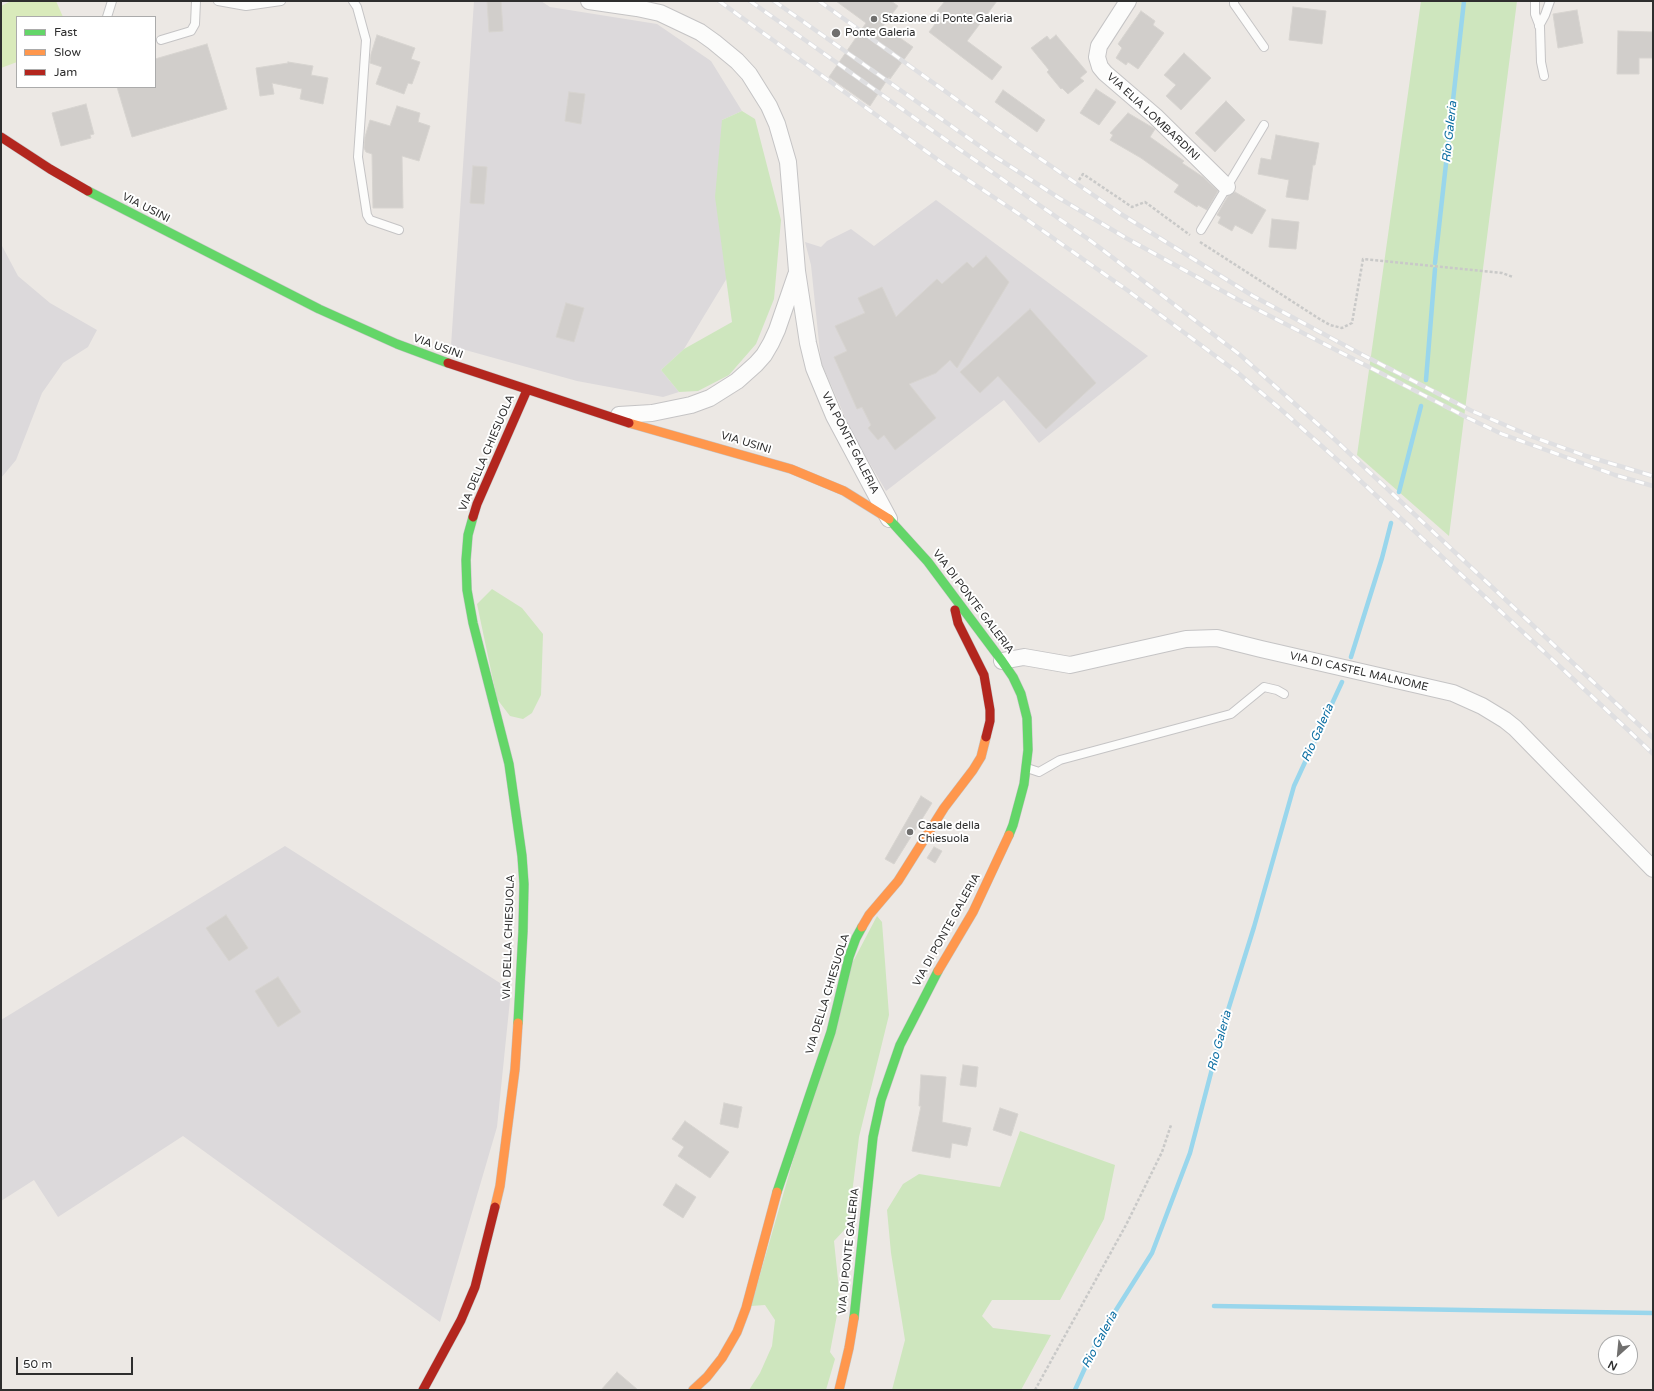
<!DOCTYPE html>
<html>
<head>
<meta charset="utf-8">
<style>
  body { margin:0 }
  #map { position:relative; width:1654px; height:1391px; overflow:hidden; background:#ece8e4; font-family:"Varela Round",sans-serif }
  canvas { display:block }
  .frame { position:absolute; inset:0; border:2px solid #2e2e2e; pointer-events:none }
  .legend { position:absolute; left:16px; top:16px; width:140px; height:72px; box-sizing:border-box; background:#fff; border:1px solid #ababab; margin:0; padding:5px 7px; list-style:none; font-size:12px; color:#2e2e2e }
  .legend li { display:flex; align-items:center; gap:8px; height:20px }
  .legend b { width:20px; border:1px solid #ababab }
  .north { position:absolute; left:1598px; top:1335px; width:40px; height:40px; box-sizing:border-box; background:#fff; border:1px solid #ababab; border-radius:50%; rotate:207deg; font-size:11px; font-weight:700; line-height:16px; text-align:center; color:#2e2e2e }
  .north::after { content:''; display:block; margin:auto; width:14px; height:18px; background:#706f6e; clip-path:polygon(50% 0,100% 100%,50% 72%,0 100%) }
  .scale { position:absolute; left:16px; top:1357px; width:117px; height:18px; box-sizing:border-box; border:2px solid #2e2e2e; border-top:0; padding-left:5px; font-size:12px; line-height:14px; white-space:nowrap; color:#2e2e2e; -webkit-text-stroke:3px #fff; paint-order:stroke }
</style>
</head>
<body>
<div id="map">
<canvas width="1654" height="1391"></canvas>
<div class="frame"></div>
<ul class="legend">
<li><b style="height:5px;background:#63d668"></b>Fast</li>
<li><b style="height:5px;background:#ff974d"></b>Slow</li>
<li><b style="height:5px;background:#b3261e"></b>Jam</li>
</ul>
<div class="north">N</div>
<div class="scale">50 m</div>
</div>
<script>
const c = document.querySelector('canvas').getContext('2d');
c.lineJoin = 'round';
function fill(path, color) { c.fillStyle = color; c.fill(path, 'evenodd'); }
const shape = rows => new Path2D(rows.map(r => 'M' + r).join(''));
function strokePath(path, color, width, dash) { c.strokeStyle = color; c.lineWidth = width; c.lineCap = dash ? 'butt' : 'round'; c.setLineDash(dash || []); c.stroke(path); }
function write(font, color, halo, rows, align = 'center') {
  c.font = font + ' "Varela Round",sans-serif'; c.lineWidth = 4; c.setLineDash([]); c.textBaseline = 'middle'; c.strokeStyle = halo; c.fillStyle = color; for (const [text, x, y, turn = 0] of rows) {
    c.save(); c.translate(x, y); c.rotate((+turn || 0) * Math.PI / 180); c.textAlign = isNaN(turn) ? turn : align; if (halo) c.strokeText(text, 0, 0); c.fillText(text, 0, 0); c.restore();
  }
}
fill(shape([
  [474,1,541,1,550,7,657,24,711,61,742,111,722,120,727,278,684,349,661,370,679,392,663,397,577,381,451,346],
  [936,200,1148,356,1039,443,1004,400,886,491,852,433,821,362,811,265,805,242,821,247,827,241,851,229,874,246],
  [1,244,18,276,50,303,97,330,88,347,63,363,42,393,16,460,1,478],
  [285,846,511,990,497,1127,440,1322,183,1136,58,1217,34,1180,1,1201,1,1020]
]), '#dcd9db');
fill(shape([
  [1421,1,1517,1,1449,536,1357,455],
  [742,111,755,119,781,220,774,299,756,344,729,375,698,391,679,392,661,370,684,349,732,322,715,197,722,120],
  [492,589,522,608,543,634,541,695,532,713,523,719,510,716,497,699,477,604],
  [877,916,882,922,889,1015,859,1137,848,1226,834,1241,840,1299,830,1352,835,1359,826,1390,749,1390,760,1373,772,1346,775,1320,765,1305,751,1306,847,973],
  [1020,1131,1115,1165,1104,1219,1060,1300,992,1300,982,1316,993,1328,1051,1335,1021,1390,892,1390,905,1340,891,1253,887,1210,903,1184,919,1174,1000,1187]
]), '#cee6be');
fill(shape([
  [11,1,56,1,63,17,17,17,17,62,1,68,1,6]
]), '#d9eabb');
strokePath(shape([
  [1435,263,1464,1],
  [1426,380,1435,269],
  [1399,492,1421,406],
  [1351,657,1382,558,1391,523],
  [1214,1306,1653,1313],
  [1075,1390,1099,1337,1152,1253,1190,1153,1224,1023,1254,927,1294,786,1342,682]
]), '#99d6ec', 4.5);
const building = shape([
  [487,1,501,1,503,31,489,32,487,1],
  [836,1,891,1,898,6,883,26,913,47,890,79,889,77,870,106,829,77,866,23,836,1],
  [945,1,997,1,967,41,1002,67,992,80,929,32,942,15,937,11,945,1],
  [1293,7,1326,11,1322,44,1289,40,1293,7],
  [1577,10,1583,43,1558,48,1553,14,1577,10],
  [1141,11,1155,21,1153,25,1164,33,1138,69,1128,62,1126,65,1116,58,1122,48,1118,44,1141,11],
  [1618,31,1653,32,1653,58,1639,58,1639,74,1617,74,1618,31],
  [377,35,415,48,411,59,420,62,412,84,408,83,404,94,376,84,382,67,370,63,371,54,377,35],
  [1056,35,1087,72,1080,78,1084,81,1068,94,1062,88,1061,89,1047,72,1049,70,1031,48,1047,36,1050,40,1056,35],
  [207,44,227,109,132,137,117,87,155,87,155,59,207,44],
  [1184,53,1211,78,1181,110,1166,96,1176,85,1164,75,1184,53],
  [288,62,313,66,311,75,328,78,323,104,300,99,302,89,272,83,274,94,260,96,256,68,288,63,288,62],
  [1096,89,1116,102,1099,125,1080,113,1096,89],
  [1003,90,1045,120,1037,132,995,102,1003,90],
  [569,92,585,94,581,124,565,121,569,92],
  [1226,101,1245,120,1215,152,1195,133,1226,101],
  [86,104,94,134,90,135,91,138,61,146,52,113,86,104],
  [397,106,420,113,418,122,430,126,419,161,402,156,403,208,373,208,372,154,366,152,364,148,365,137,370,120,390,126,397,106],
  [1128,113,1155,129,1150,137,1184,161,1182,163,1203,177,1218,191,1207,210,1198,205,1197,207,1174,192,1179,185,1141,158,1110,140,1113,135,1110,133,1128,113],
  [1276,135,1319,143,1315,165,1313,165,1308,200,1286,197,1289,180,1258,174,1261,158,1271,160,1276,135],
  [473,166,487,167,484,204,470,203,473,166],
  [1235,192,1266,210,1252,234,1235,225,1232,231,1218,223,1221,217,1217,215,1228,196,1235,192],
  [1272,219,1299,222,1296,249,1269,247,1272,219],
  [986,256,1009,282,957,368,950,360,936,373,909,384,936,418,895,450,884,435,878,440,868,428,871,425,862,407,857,409,834,357,847,351,835,326,865,313,858,298,882,287,896,317,937,279,942,284,967,262,973,268,986,256],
  [566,303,584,308,574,342,556,337,566,303],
  [1030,309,1096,383,1046,429,998,376,980,393,960,372,1030,309],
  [921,796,932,803,894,864,885,859,921,796],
  [934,847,942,851,935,863,927,858,934,847],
  [226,915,248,948,229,961,206,928,226,915],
  [278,977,301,1012,278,1027,255,991,278,977],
  [963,1065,978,1067,976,1087,960,1085,963,1065],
  [921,1075,946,1077,942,1122,971,1128,967,1146,952,1143,950,1158,912,1151,921,1106,919,1106,921,1075],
  [724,1103,742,1107,738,1128,720,1124,724,1103],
  [1000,1108,1018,1114,1011,1136,993,1130,1000,1108],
  [685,1121,729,1152,710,1178,678,1156,684,1147,672,1139,685,1121],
  [676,1184,696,1197,683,1218,663,1205,676,1184],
  [617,1372,638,1390,601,1390,617,1372]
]);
fill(building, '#d1cecb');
strokePath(building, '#d7d4d0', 1);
const lane = shape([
  [218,1,246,6,281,1],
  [353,1,357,7,366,40,358,157,367,215,370,220,399,230],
  [1234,1,1234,4,1264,47],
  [1535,1,1535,14,1540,27,1541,62,1544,76],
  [107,17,112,1],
  [1539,26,1545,15,1550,1],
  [161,40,191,31,195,24,196,1],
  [1201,230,1264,125],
  [1027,768,1039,772,1060,760,1231,714,1264,687,1277,690,1284,694]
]);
const street = shape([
  [589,1,637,8,660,13,700,32,714,42,737,61,749,74,769,106,777,124,788,162,797,271,808,343,814,368,834,416,889,519],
  [1128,1,1099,46,1097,57,1100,67,1105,73,1155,116,1227,187],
  [619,415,652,413,691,405,710,398,737,381,756,364,764,355,771,343,777,330,796,275],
  [1002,661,1024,657,1070,665,1186,639,1217,638,1261,649,1453,693,1482,706,1505,720,1515,728,1653,869]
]);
const fast = shape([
  [88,191,319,309,397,344,448,363],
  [473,517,468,535,466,560,467,590,473,623,509,764,522,856,524,884,523,931,518,1023],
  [889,519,928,562,1002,661,1013,677,1021,694,1027,718,1028,750,1024,784,1013,825,1009,835],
  [777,1192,831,1032,849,957,856,938,862,927],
  [854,1318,873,1137,881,1100,900,1045,938,971]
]);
const slow = shape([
  [629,423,791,469,844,491,889,519],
  [862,927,869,915,898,881,944,808,973,770,981,757,986,737],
  [938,971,973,912,1009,835],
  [495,1207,500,1186,515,1069,518,1023],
  [693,1390,707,1377,722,1358,737,1332,746,1308,777,1192],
  [839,1390,849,1348,854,1318]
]);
const jam = shape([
  [1,137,50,169,88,191],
  [448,363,629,423],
  [473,517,477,504,527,390],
  [955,610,958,623,984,675,990,710,990,721,986,737],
  [423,1390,461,1320,475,1287,495,1207]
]);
strokePath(lane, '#c5c4c5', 10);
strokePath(street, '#c5c4c5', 18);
strokePath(fast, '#c5c4c5', 10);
strokePath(slow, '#c5c4c5', 10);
strokePath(jam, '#c5c4c5', 10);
strokePath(shape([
  [1079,180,1083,174,1132,207,1145,202,1190,235],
  [1200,242,1318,318,1330,325,1342,328,1352,323,1363,259,1502,273,1513,277],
  [1035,1390,1126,1225,1162,1152,1171,1125]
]), '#c9c9c8', 2.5, [3, 2]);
strokePath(lane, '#fcfcfb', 8);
strokePath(street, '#fcfcfb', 16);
strokePath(fast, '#63d668', 9);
strokePath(slow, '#ff974d', 9);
strokePath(jam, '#b3261e', 9);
const rail = shape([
  [719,1,941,162,1019,214,1127,290,1237,372,1277,406,1352,473,1628,730,1653,754],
  [750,1,916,119,1091,241,1239,354,1331,436,1653,738],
  [774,1,991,154,1059,198,1126,238,1237,299,1468,418,1502,434,1615,475,1653,486],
  [819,1,1016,142,1121,214,1253,296,1359,353,1472,411,1533,437,1586,456,1653,476]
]);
strokePath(rail, '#dfdfe1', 4.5);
strokePath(rail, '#fff', 3, [9]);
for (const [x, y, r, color] of [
  [874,19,4,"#706f6e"],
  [836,33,5,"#706f6e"],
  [910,832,4,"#706f6e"]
]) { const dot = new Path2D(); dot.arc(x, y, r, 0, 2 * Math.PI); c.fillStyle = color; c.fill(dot); strokePath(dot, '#fff', 1.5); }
write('11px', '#2e2e2e', '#fff', [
  ["Stazione di Ponte Galeria",882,19],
  ["Ponte Galeria",845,33],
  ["Casale della",918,826],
  ["Chiesuola",918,839]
], 'left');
write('11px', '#2e2e2e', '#fff', [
  ["VIA ELIA LOMBARDINI",1153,117,43],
  ["VIA USINI",146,208,27],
  ["VIA USINI",438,347,20],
  ["VIA USINI",746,443,17],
  ["VIA PONTE GALERIA",850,443,63],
  ["VIA DELLA CHIESUOLA",487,453,-67],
  ["VIA DI PONTE GALERIA",973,602,53],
  ["VIA DI CASTEL MALNOME",1359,672,13],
  ["VIA DI PONTE GALERIA",947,930,-61],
  ["VIA DELLA CHIESUOLA",509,937,-88],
  ["VIA DELLA CHIESUOLA",828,994,-73],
  ["VIA DI PONTE GALERIA",849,1251,-84]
]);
write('italic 12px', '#0d6fa3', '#fff', [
  ["Rio Galeria",1450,132,-84],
  ["Rio Galeria",1318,733,-66],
  ["Rio Galeria",1220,1041,-75],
  ["Rio Galeria",1100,1340,-62]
]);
</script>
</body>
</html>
